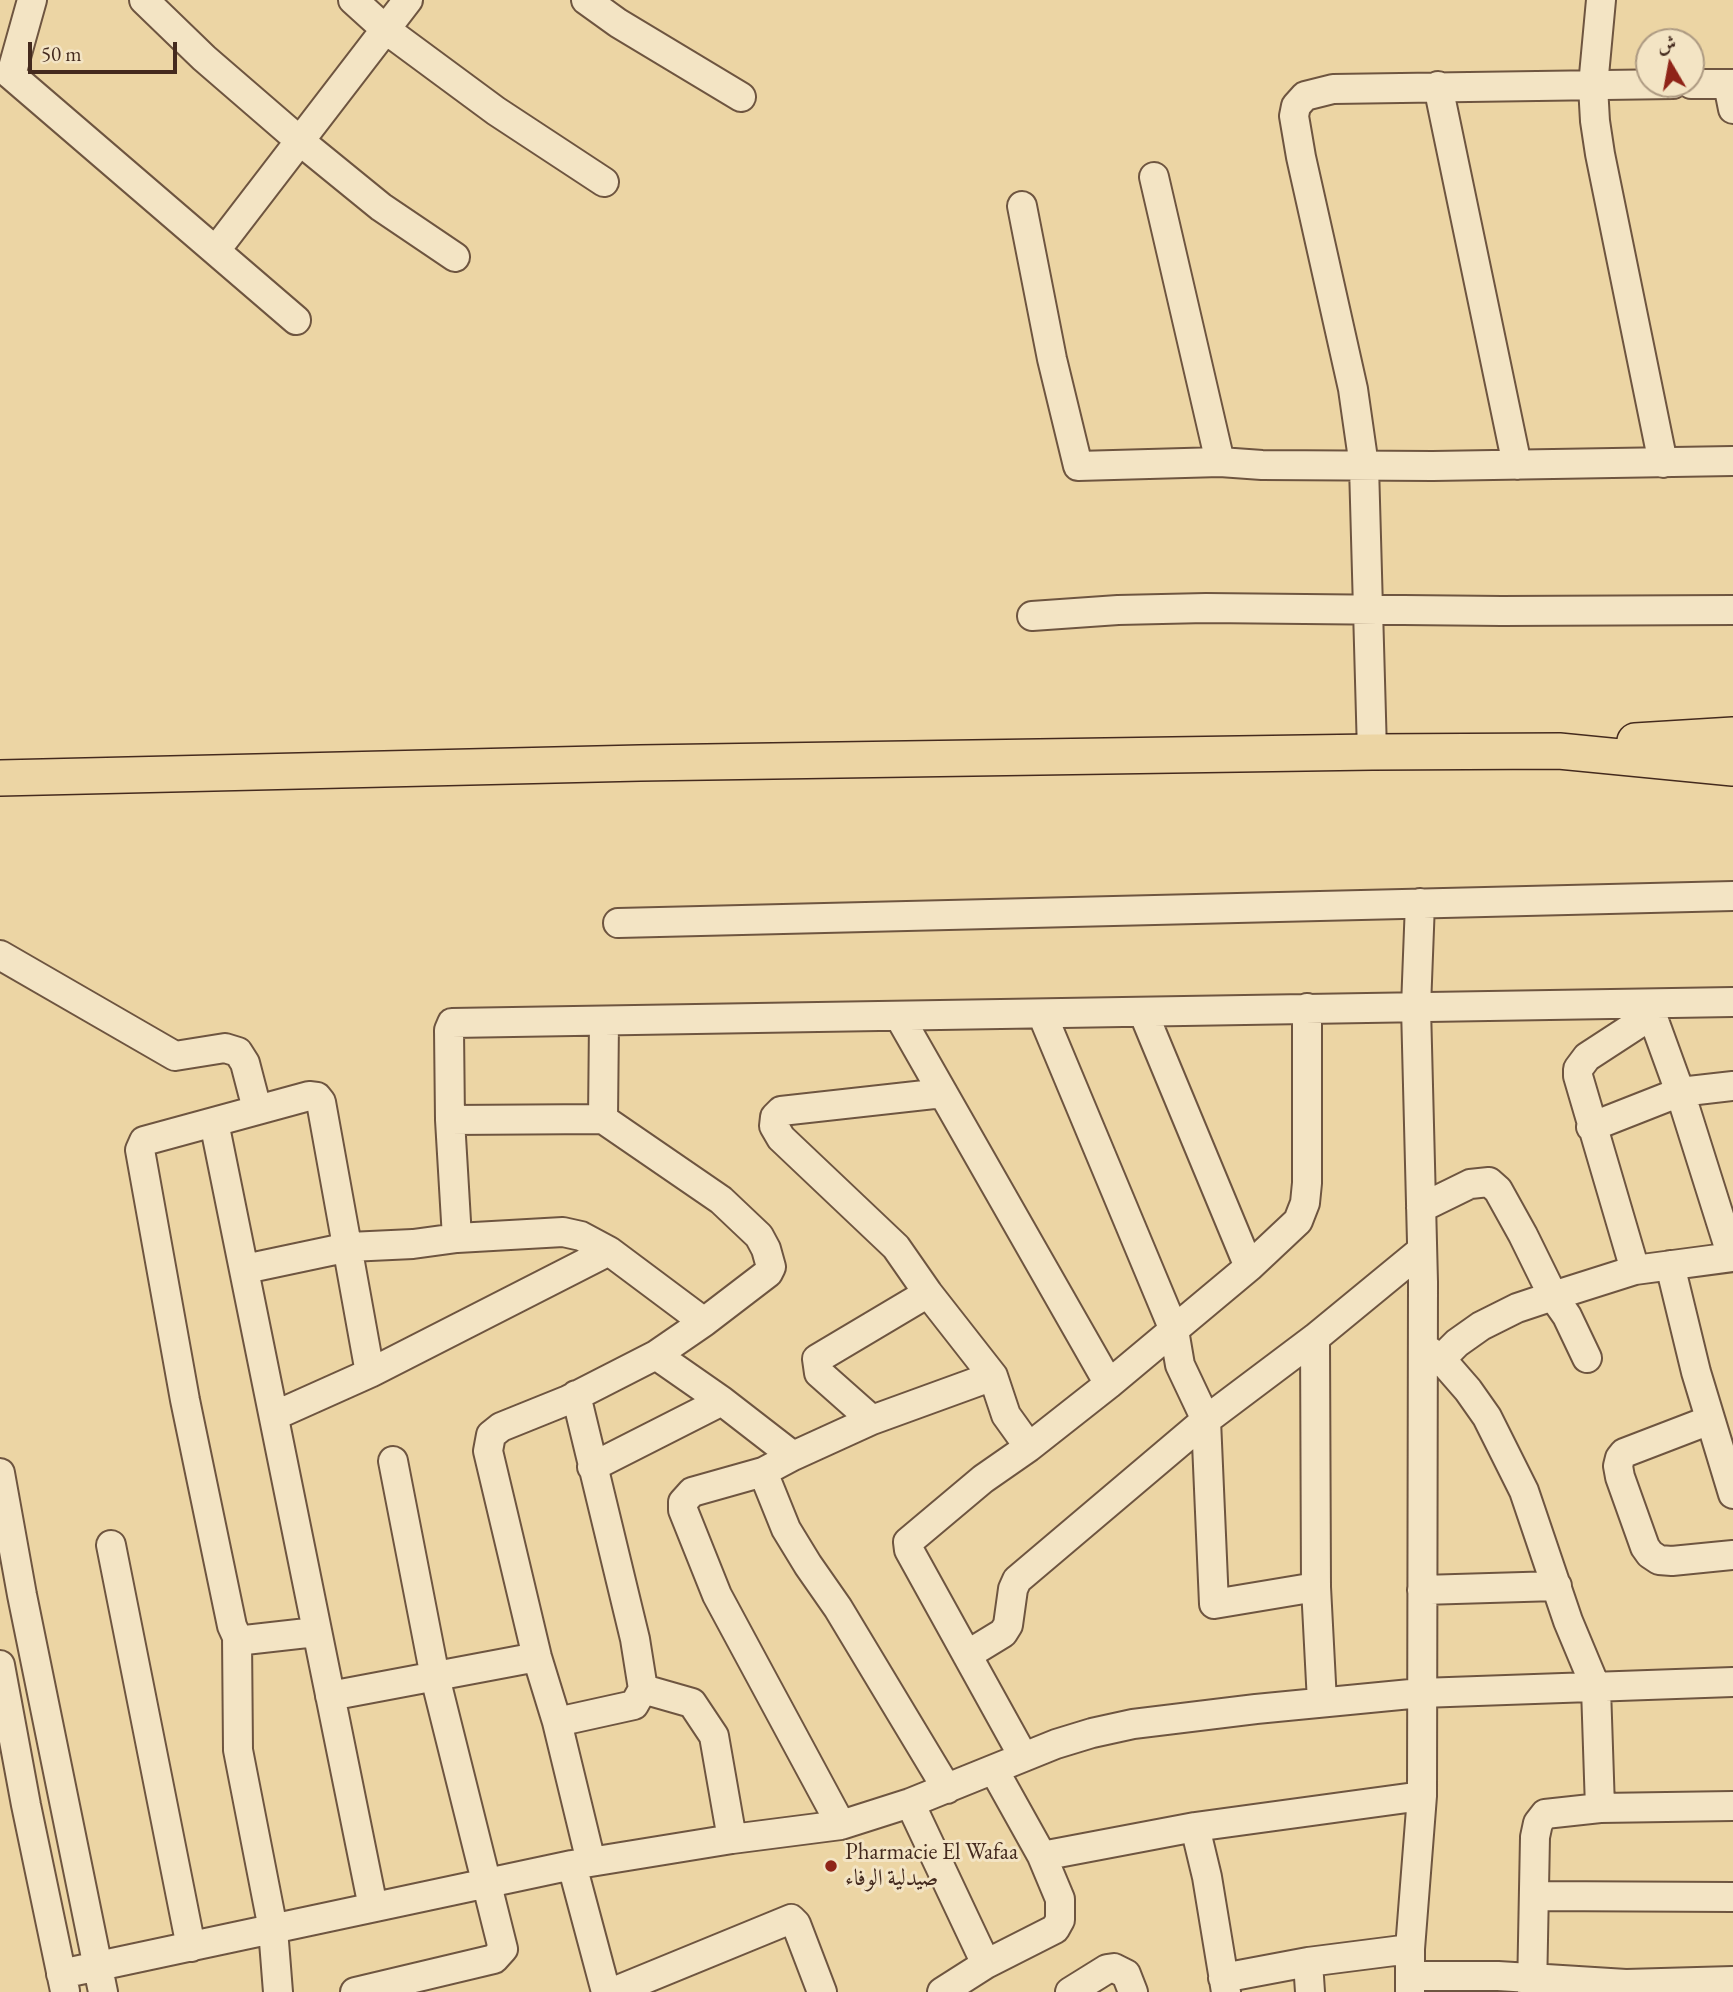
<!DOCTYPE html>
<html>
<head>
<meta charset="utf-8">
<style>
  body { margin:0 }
  #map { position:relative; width:1733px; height:1992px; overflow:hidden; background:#ecd5a4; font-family:"EB Garamond",Amiri,serif }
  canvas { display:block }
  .north { position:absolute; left:1635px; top:28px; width:70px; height:70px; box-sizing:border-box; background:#f3e4c4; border:2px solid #ad9a82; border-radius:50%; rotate:350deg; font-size:19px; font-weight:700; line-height:28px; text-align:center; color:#442a1e }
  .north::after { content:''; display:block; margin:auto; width:24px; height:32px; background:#8f2418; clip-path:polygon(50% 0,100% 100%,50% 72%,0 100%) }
  .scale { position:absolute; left:28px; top:42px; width:149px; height:32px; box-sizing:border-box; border:4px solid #442a1e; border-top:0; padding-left:9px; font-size:21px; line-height:24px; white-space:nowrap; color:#442a1e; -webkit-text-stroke:5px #f3e4c4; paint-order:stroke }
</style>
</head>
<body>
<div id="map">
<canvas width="1733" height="1992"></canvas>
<div class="north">ش</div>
<div class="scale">50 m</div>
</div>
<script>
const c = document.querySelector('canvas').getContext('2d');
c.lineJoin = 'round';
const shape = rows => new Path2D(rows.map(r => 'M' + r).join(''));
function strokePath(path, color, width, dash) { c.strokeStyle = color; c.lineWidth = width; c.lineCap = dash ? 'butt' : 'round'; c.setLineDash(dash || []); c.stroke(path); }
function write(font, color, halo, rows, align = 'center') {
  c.font = font + ' "EB Garamond",Amiri,serif'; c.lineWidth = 6; c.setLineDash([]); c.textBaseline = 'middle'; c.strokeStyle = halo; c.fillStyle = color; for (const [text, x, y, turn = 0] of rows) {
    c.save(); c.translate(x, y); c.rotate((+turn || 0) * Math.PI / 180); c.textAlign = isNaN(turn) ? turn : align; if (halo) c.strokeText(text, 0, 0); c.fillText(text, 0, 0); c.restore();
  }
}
const minor = shape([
  [32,0,11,75,296,320],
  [144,0,204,58,300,141,381,207,455,257],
  [353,0,385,29,496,111,604,182],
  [586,0,618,23,741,97],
  [1601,0,1593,86,1595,121,1600,154,1663,463],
  [1691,84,1733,84],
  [1728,84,1733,109],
  [1438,86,1517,465],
  [1154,177,1220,462],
  [1022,206,1052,359,1078,466,1220,462,1262,465,1433,466,1733,461],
  [216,250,408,0],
  [1032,616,1118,610,1206,608,1502,611,1733,610],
  [1372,752,1364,466,1353,389,1301,157,1294,116,1296,106,1305,96,1333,89,1673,84],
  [618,923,1733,896],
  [0,955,175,1056,225,1048,238,1052,245,1063,257,1109],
  [1648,1004,1680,1092,1732,1257],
  [1143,1012,1249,1267],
  [1042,1014,1174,1330,1180,1365,1206,1420,1214,1604,1316,1587],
  [899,1016,1109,1384],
  [943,1093,781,1111,775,1117,774,1126,781,1138,896,1247,928,1293,993,1376,1006,1415,1029,1447],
  [603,1119,604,1021],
  [450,1120,603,1119,721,1200,759,1236,766,1249,771,1267,768,1273,704,1322,609,1251],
  [214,1122,373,1907],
  [1591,1127,1680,1092,1733,1086],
  [1421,1208,1470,1184,1489,1182,1498,1190,1523,1235,1553,1296,1635,1270,1733,1257],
  [457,1238,450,1120,449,1030,452,1023,1733,1002],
  [1670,1265,1696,1372,1733,1494],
  [245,1269,349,1247,413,1244,457,1238,563,1232,581,1236,609,1251,370,1373],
  [1635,1270,1578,1076,1578,1069,1587,1057,1653,1014],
  [1315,1338,1316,1587,1322,1702],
  [1423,1347,1441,1359,1468,1390,1487,1417,1524,1491,1568,1621,1596,1688,1600,1808],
  [656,1355,722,1401,793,1456,872,1420,993,1376],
  [1441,1359,1457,1343,1481,1326,1517,1308,1553,1296,1567,1316,1587,1358],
  [576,1395,635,1639,643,1689,634,1705,557,1722,537,1657,488,1451,491,1435,501,1427,568,1400,656,1355,704,1322],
  [274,1416,370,1373,321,1102,317,1097,309,1096,144,1141,140,1150,185,1400,232,1626,237,1637,245,1640,316,1632],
  [872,1420,819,1373,817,1359,928,1293],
  [1710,1420,1624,1453,1620,1458,1618,1466,1620,1477,1645,1547,1650,1554,1659,1560,1672,1561,1733,1555],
  [793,1456,763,1472,692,1492,683,1502,683,1510,717,1595,841,1825],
  [592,1467,722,1401],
  [763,1472,786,1529,808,1565,838,1608,947,1789],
  [0,1473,22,1595,103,1992],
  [111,1545,191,1947],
  [1422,1590,1557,1586],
  [237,1637,238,1750,273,1929,278,1992],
  [967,1655,1003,1633,1008,1625,1013,1589,1017,1580,1206,1420,1315,1338,1422,1250],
  [0,1665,26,1805,65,1991],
  [643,1689,692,1703,714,1736,732,1839],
  [330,1696,537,1657],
  [557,1722,591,1862],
  [1023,1756,909,1550,908,1542,983,1479,1029,1447,1109,1384,1249,1267,1298,1221,1305,1203,1307,1183,1307,1008],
  [910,1803,986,1964],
  [1195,1827,1422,1796],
  [1042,1856,1195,1827,1207,1877,1226,1992],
  [572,1865,606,1992],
  [1535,1896,1733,1897],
  [1308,1962,1310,1992],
  [61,1974,572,1865,732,1839,841,1825,910,1803,1056,1744,1092,1733,1133,1724,1256,1709,1421,1693,1733,1682],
  [1410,1976,1498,1976,1626,1984,1733,1981],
  [1223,1978,1308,1962,1410,1949],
  [355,1992,494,1959,503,1949,435,1677,393,1461],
  [613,1992,791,1919,796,1924,822,1992],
  [942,1992,986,1964,1055,1929,1060,1920,1060,1899,1042,1856,994,1770],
  [1070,1992,1107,1969,1114,1968,1126,1974,1133,1992],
  [1410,1992,1410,1949,1422,1796,1423,1282,1416,1007,1420,903],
  [1532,1992,1535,1837,1538,1823,1545,1814,1600,1808,1733,1806]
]);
const major = shape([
  [1635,741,1733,735],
  [0,778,640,763,1372,752,1559,751,1733,768]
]);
strokePath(minor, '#6e5540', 32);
strokePath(major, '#442a1e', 38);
strokePath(minor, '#f3e4c4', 28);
strokePath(major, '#ecd5a4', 35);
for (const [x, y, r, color] of [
  [831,1866,7,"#8f2418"]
]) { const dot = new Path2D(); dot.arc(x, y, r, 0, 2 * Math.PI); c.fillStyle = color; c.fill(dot); strokePath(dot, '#f3e4c4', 2.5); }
write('23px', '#442a1e', '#f3e4c4', [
  ["Pharmacie El Wafaa",845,1853],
  ["صيدلية الوفاء",845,1879]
], 'left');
</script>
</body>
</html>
